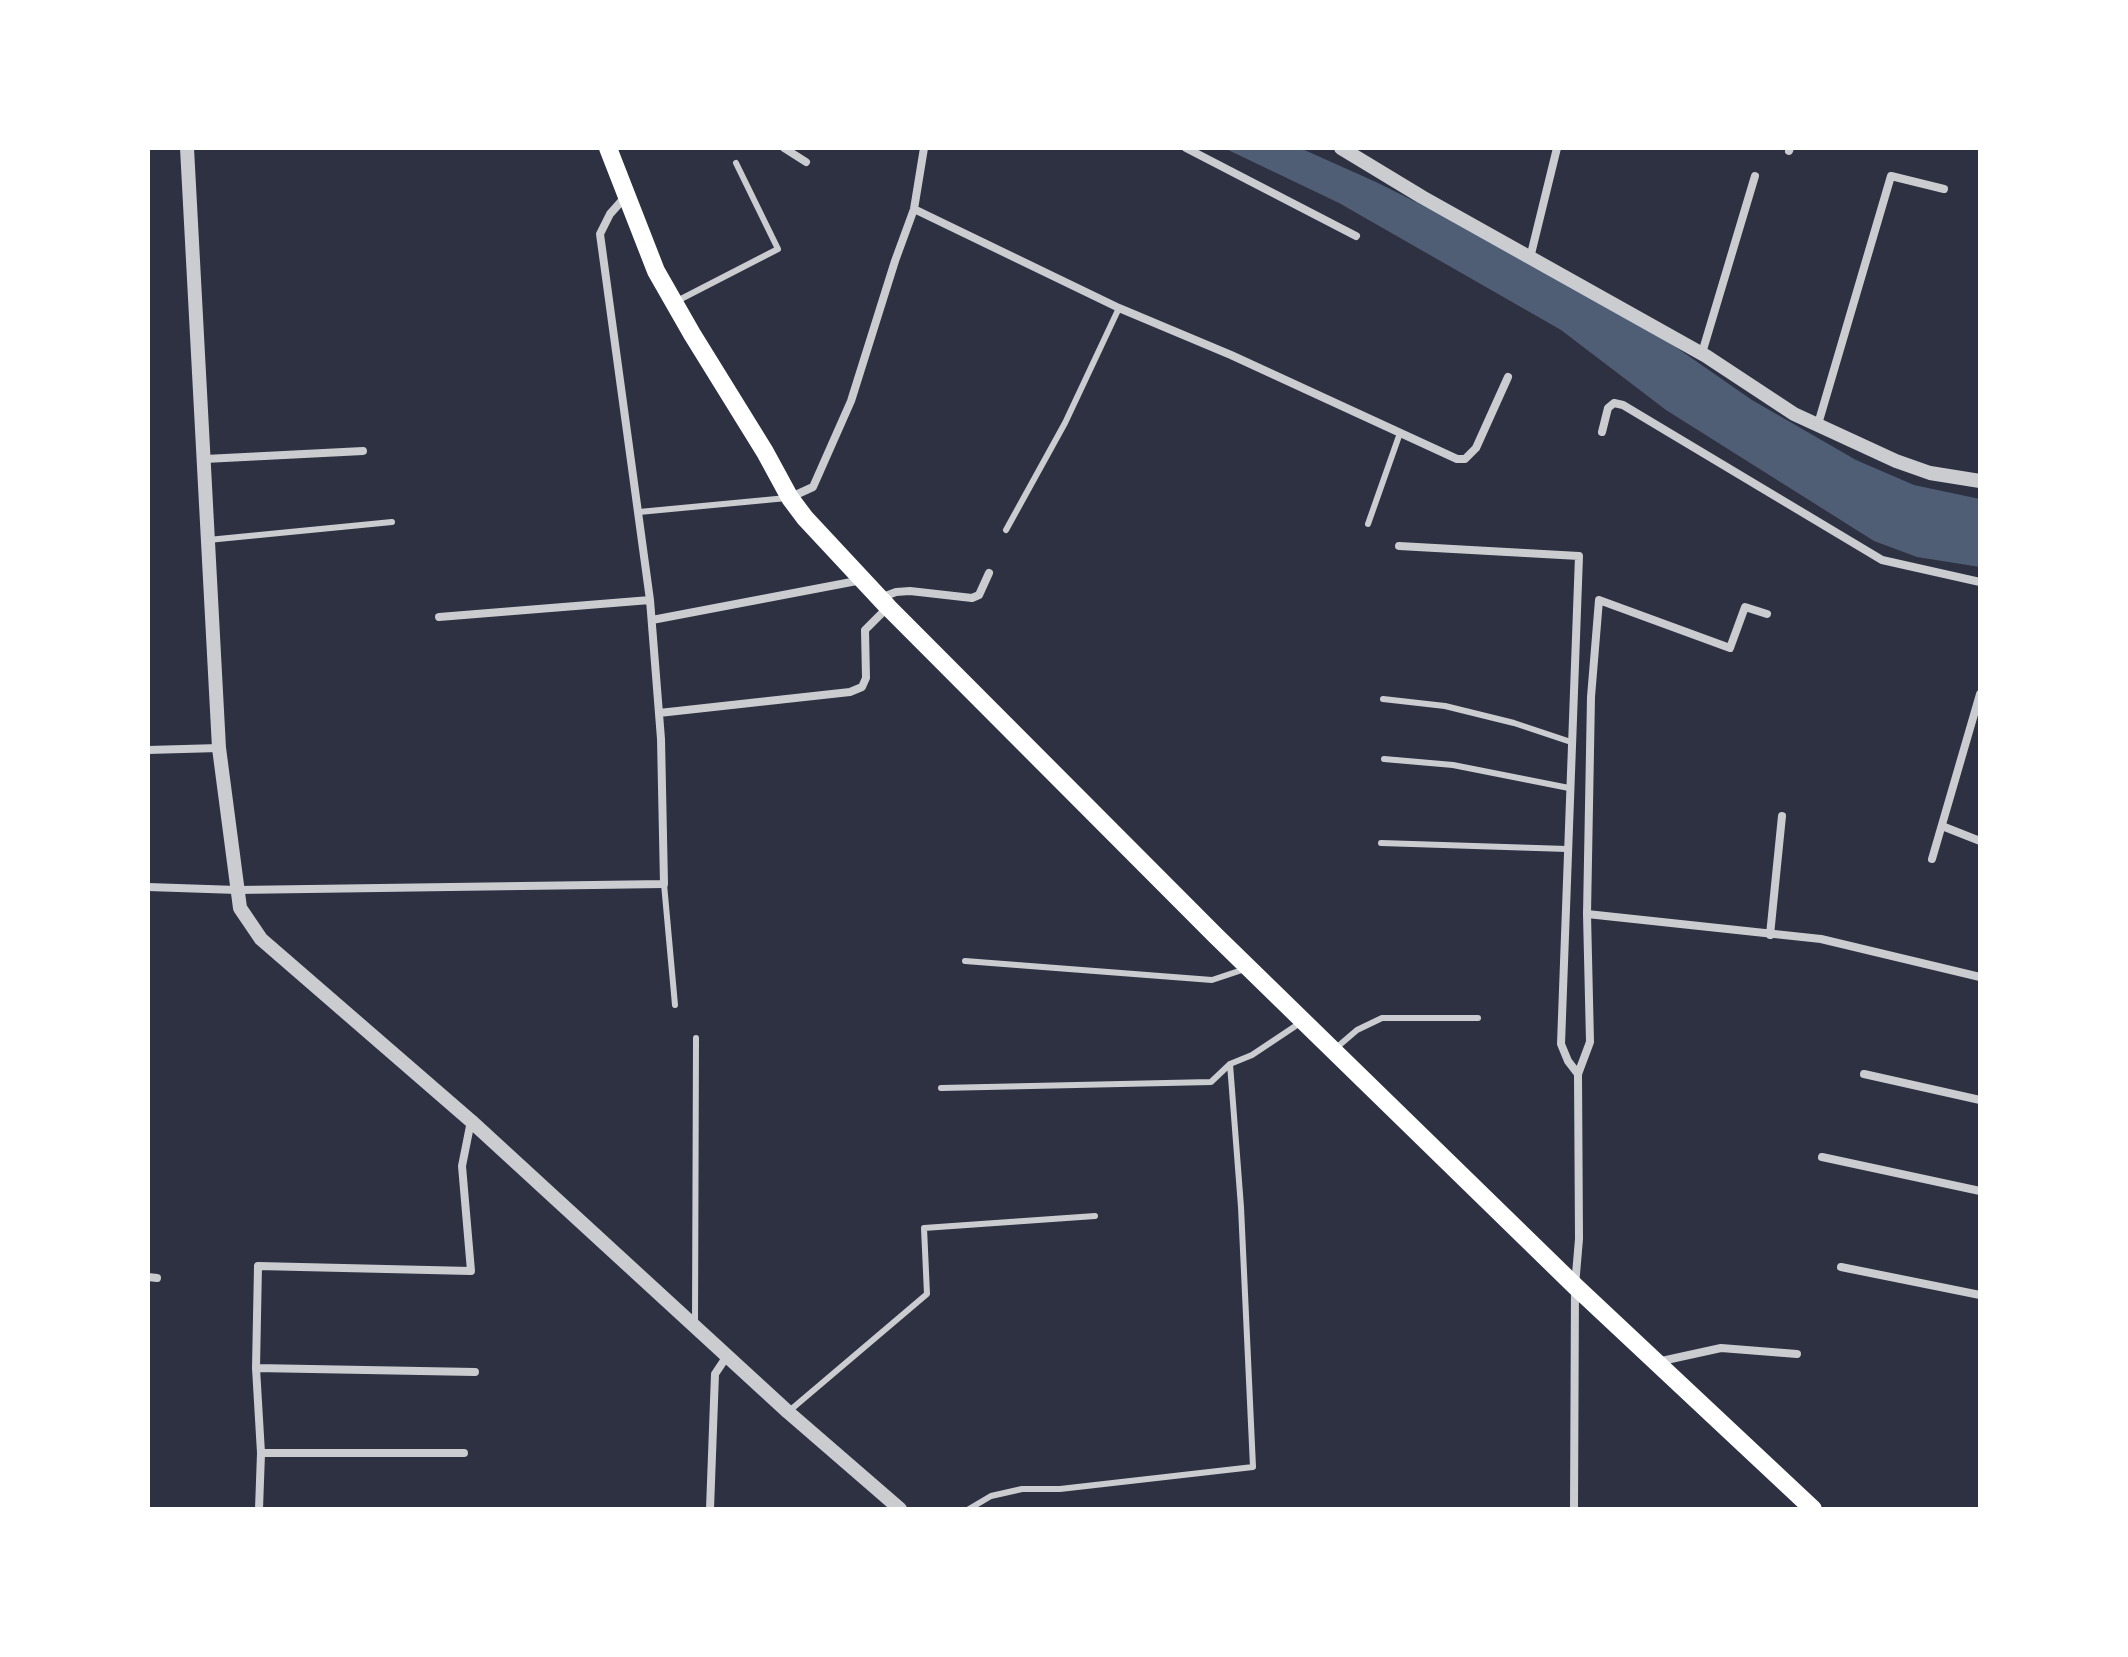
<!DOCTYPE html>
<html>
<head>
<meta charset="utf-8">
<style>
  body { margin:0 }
  #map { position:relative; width:2128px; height:1657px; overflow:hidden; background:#2d3142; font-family:"Open Sans",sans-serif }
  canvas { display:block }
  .frame { position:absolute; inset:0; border:150px solid #fff; pointer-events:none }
</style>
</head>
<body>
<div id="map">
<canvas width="2128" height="1657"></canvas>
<div class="frame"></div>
</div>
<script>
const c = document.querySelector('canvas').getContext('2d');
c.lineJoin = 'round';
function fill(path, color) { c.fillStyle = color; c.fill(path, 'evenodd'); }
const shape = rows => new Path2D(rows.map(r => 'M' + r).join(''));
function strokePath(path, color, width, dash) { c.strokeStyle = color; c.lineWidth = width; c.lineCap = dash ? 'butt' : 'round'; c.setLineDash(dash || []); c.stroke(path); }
fill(shape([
  [1224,148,1300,148,1376,182,1528,258,1644,325,1752,400,1856,460,1914,485,1980,499,1980,567,1917,557,1874,541,1666,410,1561,330,1339,203]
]), '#4f5d75');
strokePath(shape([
  [677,301,778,249,736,163],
  [639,512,787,498],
  [1368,524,1400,433],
  [1006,530,1065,423,1119,308],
  [208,540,392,522],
  [1383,699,1445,706,1514,723,1571,742],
  [1384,759,1453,765,1569,788],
  [1381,843,1567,849],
  [664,884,675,1005],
  [965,961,1212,980,1245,969],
  [1336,1048,1357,1030,1382,1018,1478,1018],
  [941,1088,1211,1082,1230,1064,1252,1055,1300,1023],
  [695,1322,696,1038],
  [788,1412,927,1294,924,1228,1095,1216],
  [969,1509,991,1496,1022,1489,1060,1489,1253,1467,1241,1207,1230,1064]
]), '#caccd0', 6);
strokePath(shape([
  [784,148,806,162],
  [1186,148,1356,236],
  [1789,151,1790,148],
  [914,209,1119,308,1231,355,1457,459,1465,459,1476,448,1508,377],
  [1530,258,1557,148],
  [1702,353,1755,176],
  [1818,424,1891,176,1944,189],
  [1602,432,1608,408,1614,403,1623,405,1882,560,1980,582],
  [205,459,363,451],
  [791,497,813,487,851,401,895,261,914,209,924,148],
  [1399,546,1579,556,1561,1044,1568,1061,1578,1074],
  [880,598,896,592,910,591,972,598,979,595,989,573],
  [439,617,650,600],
  [652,620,862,580],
  [659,713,850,692,862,687,866,678,865,630,888,607],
  [148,750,219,748],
  [1942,826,1980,841],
  [1932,859,1980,694],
  [148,887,237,890,664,884,661,739,650,600,600,234,610,214,626,196],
  [1587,914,1821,939,1980,977],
  [1770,935,1782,816],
  [1864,1074,1980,1100],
  [1822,1157,1980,1191],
  [1841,1267,1980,1295],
  [148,1277,157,1278],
  [1657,1362,1721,1348,1797,1354],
  [256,1368,475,1372],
  [261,1453,464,1453],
  [259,1509,261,1453,256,1368,258,1266,471,1271,462,1166,471,1121],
  [710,1509,715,1374,727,1356],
  [1574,1509,1575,1286,1579,1239,1578,1074,1590,1042,1587,914,1591,697,1599,600,1730,648,1745,607,1767,614]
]), '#caccd0', 8);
strokePath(shape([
  [187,148,219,748,240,908,261,939,471,1121,788,1412,900,1509],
  [1341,148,1422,197,1706,356,1794,414,1896,461,1930,473,1980,481]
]), '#caccd0', 14);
strokePath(shape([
  [608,148,656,271,692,334,765,452,790,498,805,518,888,607,1216,936,1575,1286,1813,1509]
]), '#fff', 18);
</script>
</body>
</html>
